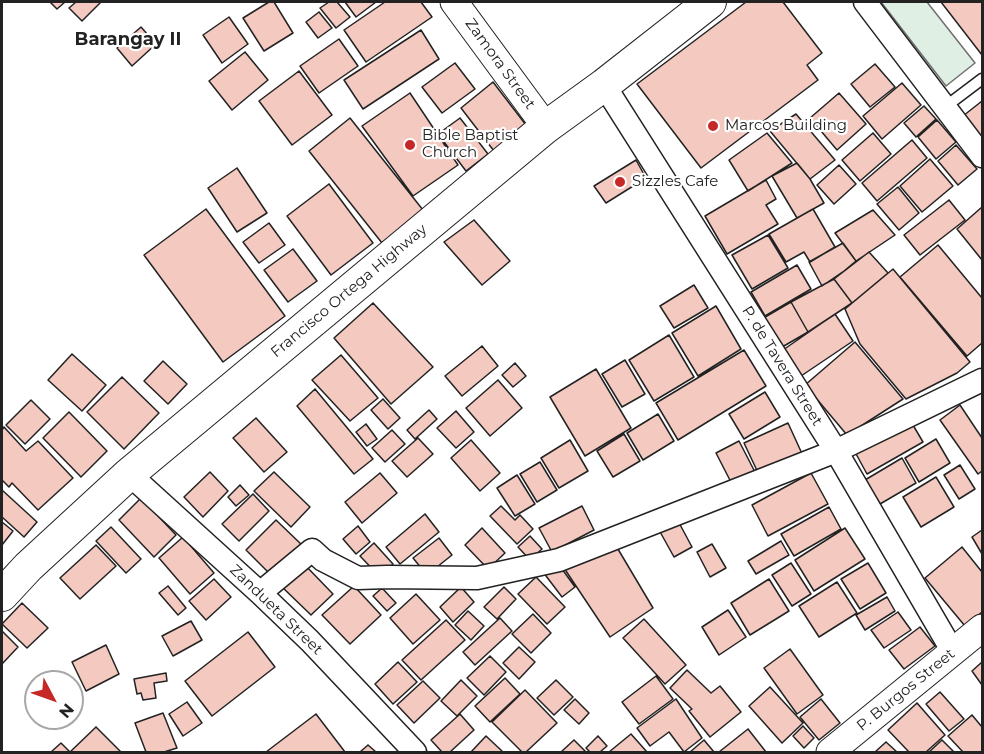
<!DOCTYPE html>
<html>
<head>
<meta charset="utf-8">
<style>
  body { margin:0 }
  #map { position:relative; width:984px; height:754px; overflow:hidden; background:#fff; font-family:Montserrat,sans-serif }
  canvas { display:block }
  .frame { position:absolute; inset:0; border:3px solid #222; pointer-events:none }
  .north { position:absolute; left:24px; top:670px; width:60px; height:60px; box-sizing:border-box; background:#fff; border:2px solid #a7a7a7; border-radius:50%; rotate:131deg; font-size:16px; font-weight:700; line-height:24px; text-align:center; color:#222 }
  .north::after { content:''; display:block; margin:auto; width:21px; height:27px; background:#c62828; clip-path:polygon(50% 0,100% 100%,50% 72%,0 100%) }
</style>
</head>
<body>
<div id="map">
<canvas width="984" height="754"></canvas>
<div class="frame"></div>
<div class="north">N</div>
</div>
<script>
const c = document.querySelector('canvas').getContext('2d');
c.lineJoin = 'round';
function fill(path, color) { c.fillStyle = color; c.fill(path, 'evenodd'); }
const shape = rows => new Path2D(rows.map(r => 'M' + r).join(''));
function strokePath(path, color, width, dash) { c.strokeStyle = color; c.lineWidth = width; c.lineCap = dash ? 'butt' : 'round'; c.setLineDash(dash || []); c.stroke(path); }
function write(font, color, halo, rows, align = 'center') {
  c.font = font + ' Montserrat,sans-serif'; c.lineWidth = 4.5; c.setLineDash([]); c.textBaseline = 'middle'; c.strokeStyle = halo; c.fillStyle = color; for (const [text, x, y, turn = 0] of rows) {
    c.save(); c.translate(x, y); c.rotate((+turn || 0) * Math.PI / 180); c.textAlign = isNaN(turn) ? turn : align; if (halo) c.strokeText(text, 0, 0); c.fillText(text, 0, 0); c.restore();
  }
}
const green = shape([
  [881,2,927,2,975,63,946,86,881,2]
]);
fill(green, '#e0efe3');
strokePath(green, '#6f6f6f', 1.5);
const building = shape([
  [50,2,65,2,57,9,50,2],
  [76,2,101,2,82,21,69,8,76,2],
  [269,2,274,2,293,33,264,51,243,18,269,2],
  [329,2,337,2,350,17,336,28,320,8,329,2],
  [345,2,376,2,356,17,345,2],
  [385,2,421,2,432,17,366,62,344,30,385,2],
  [746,2,783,2,822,53,807,65,818,80,701,168,637,84,746,2],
  [941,2,982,2,982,55,941,2],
  [319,12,332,28,318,38,306,22,319,12],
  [229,17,248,44,222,63,203,35,229,17],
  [141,27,156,44,132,66,117,48,141,27],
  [421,30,439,59,363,109,344,80,421,30],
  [339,39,358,66,319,93,300,66,339,39],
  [245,52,268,80,232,110,209,81,245,52],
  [455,63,475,89,442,113,422,87,455,63],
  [875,64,895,87,870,107,851,84,875,64],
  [299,71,332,115,292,145,259,101,299,71],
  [493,82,526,125,494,151,461,108,493,82],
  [902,83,921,105,882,139,863,116,902,83],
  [410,93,458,165,413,196,362,126,410,93],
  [839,93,866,124,837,150,810,118,839,93],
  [982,101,982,141,963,116,982,101],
  [924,106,936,119,916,137,904,123,924,106],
  [796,114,835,160,810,179,770,131,796,114],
  [350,118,423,210,382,243,309,151,350,118],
  [460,118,488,154,466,171,438,134,460,118],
  [937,120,956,142,936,159,918,137,937,120],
  [767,133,792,163,748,191,729,160,767,133],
  [873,133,891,154,860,181,842,160,873,133],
  [912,140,927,158,877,201,862,183,912,140],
  [956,145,977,169,958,185,938,161,956,145],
  [930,159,953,186,922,212,900,186,930,159],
  [636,160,646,178,606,203,594,186,636,160],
  [797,163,810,179,824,203,797,218,772,176,797,163],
  [839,165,856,184,834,204,817,185,839,165],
  [237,168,267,213,237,232,208,188,237,168],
  [766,180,776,199,766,205,778,224,727,254,705,216,766,180],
  [329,184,373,243,331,275,287,216,329,184],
  [898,187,919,213,899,230,877,204,898,187],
  [949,200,965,220,920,255,904,235,949,200],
  [982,207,982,260,957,229,982,207],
  [206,209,285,316,223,362,144,255,206,209],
  [813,209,835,247,810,262,804,252,786,262,769,234,813,209],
  [873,210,895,235,856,261,835,233,873,210],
  [474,220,510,261,482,285,444,242,474,220],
  [269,223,285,245,259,263,243,242,269,223],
  [768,235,788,268,752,289,732,255,768,235],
  [843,243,856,261,844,271,822,286,809,262,843,243],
  [938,245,982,298,982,343,967,356,900,277,938,245],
  [293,249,317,281,288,302,264,270,293,249],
  [869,252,888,273,852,303,834,279,869,252],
  [797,265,811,289,765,316,751,292,797,265],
  [893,269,970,362,957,373,906,399,860,344,845,309,893,269],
  [834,279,852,303,808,332,791,302,834,279],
  [694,285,708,308,674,328,660,306,694,285],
  [791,302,808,332,777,350,760,320,791,302],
  [373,303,433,367,391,404,334,338,373,303],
  [716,306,741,349,698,376,672,333,716,306],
  [835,314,853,341,801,376,783,350,835,314],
  [669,335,694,377,654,401,629,360,669,335],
  [855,342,903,399,847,435,805,385,855,342],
  [482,346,498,366,462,396,445,376,482,346],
  [744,350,766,386,678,440,656,403,744,350],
  [72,354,106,385,82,411,48,380,72,354],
  [341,355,378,398,350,421,312,380,341,355],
  [625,360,645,394,622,407,602,374,625,360],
  [163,361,187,384,168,404,144,381,163,361],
  [515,363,526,376,513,387,502,375,515,363],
  [596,369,631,428,585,456,550,397,596,369],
  [122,377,159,413,124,449,87,412,122,377],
  [498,380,522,408,490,436,466,408,498,380],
  [315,389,373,459,354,474,297,406,315,389],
  [765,392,780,417,744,439,729,414,765,392],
  [383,399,400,418,388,429,371,410,383,399],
  [31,400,50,419,25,444,6,425,31,400],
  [960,405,982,438,982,471,978,474,940,420,960,405],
  [429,410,437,419,415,439,407,430,429,410],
  [456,411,474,432,456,448,437,428,456,411],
  [69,412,107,451,81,477,43,438,69,412],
  [658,414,674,441,643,460,627,433,658,414],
  [256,418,287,452,264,472,233,438,256,418],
  [910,420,923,442,867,474,855,452,910,420],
  [788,423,804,458,761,479,744,443,788,423],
  [366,424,377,439,367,446,356,432,366,424],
  [4,427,26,451,38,441,73,478,38,510,12,483,9,487,2,480,2,430,4,427],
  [392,430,405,444,385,462,372,448,392,430],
  [624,434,640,461,613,477,597,451,624,434],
  [418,438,433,454,407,477,392,461,418,438],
  [936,439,950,463,919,482,905,458,936,439],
  [471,440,500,473,480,491,451,458,471,440],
  [570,440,588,471,559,488,541,458,570,440],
  [739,441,757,476,734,488,716,453,739,441],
  [902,458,916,483,880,504,865,480,902,458],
  [540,462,557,490,537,502,520,474,540,462],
  [960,465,975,489,959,499,944,475,960,465],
  [210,472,228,491,203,517,184,497,210,472],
  [274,472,310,507,291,527,254,491,274,472],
  [380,473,397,493,362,523,345,502,380,473],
  [811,473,828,504,768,536,752,505,811,473],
  [517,475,535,504,515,516,497,488,517,475],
  [936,477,954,507,921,527,903,497,936,477],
  [240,485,249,495,236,506,228,497,240,485],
  [2,490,37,522,24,537,2,517,2,490],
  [253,494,269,511,239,541,222,524,253,494],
  [141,498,176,535,154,557,119,520,141,498],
  [501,506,515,520,520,515,533,529,517,544,490,516,501,506],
  [582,506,594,530,552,552,539,528,582,506],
  [829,507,841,529,794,556,781,534,829,507],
  [425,514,439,532,400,564,386,547,425,514],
  [677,519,692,547,674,557,659,530,677,519],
  [276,520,304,547,274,578,246,550,276,520],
  [2,522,13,531,2,545,2,522],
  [358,526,370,542,356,554,343,539,358,526],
  [111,527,141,559,126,573,96,541,111,527],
  [482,528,505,553,488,569,465,545,482,528],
  [845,528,865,559,814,591,795,560,845,528],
  [982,530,982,554,972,537,982,530],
  [530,536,542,549,530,560,518,547,530,536],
  [183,537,214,573,190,594,159,558,183,537],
  [439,538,452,555,427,575,413,558,439,538],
  [612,539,653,608,610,637,560,562,612,539],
  [781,541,789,555,756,574,748,561,781,541],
  [374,543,393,564,380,577,360,556,374,543],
  [712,544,726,568,710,577,697,552,712,544],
  [96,545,116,566,80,599,60,578,96,545],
  [962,547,982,572,982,612,965,626,925,578,962,547],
  [557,562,575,587,562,597,543,572,557,562],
  [303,563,333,594,311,615,280,585,303,563],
  [791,563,811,594,792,606,772,575,791,563],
  [868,563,886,593,860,609,841,579,868,563],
  [536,577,565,607,547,624,518,594,536,577],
  [214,579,231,597,206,620,189,601,214,579],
  [769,579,789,611,750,635,731,603,769,579],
  [837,582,857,613,819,637,799,606,837,582],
  [168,586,186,608,178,615,159,593,168,586],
  [354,586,381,615,350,644,322,615,354,586],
  [461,587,474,602,453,622,440,607,461,587],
  [504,587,516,599,497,619,484,607,504,587],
  [382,588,396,603,387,611,373,596,382,588],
  [416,594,440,620,413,644,390,618,416,594],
  [887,597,895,611,865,630,856,615,887,597],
  [22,603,48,628,27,648,2,624,22,603],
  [728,610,746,637,719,655,702,627,728,610],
  [468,611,484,626,471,640,455,625,468,611],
  [898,612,911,630,884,648,871,630,898,612],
  [533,614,551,633,531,653,512,634,533,614],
  [500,618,512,631,475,665,463,652,500,618],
  [644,619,686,665,665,684,623,638,644,619],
  [446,620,465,640,421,680,402,660,446,620],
  [191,621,202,640,173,656,162,636,191,621],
  [920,627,935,646,904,669,889,650,920,627],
  [2,631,18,647,2,664,2,631],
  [248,632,275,667,212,716,185,681,248,632],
  [106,645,119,674,86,691,72,662,106,645],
  [519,647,535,662,519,679,503,663,519,647],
  [790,649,823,695,797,714,764,668,790,649],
  [490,656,506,672,484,695,467,678,490,656],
  [398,662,417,682,393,704,375,684,398,662],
  [982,662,982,685,972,671,982,662],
  [687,670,711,693,720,686,741,712,710,737,689,711,692,709,670,688,687,670],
  [166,673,167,681,154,683,156,698,143,700,141,693,137,694,134,679,166,673],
  [656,676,673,699,639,724,622,702,656,676],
  [505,678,520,694,490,722,475,706,505,678],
  [461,680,477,696,457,716,441,701,461,680],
  [556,680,573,697,554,715,537,698,556,680],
  [423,681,440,698,414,723,397,705,423,681],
  [770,687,803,723,782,743,749,706,770,687],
  [525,690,557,723,526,752,522,752,492,722,525,690],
  [940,692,964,719,949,731,926,704,940,692],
  [575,699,589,713,579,724,564,710,575,699],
  [676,699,702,738,684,752,669,732,650,746,637,728,676,699],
  [821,699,840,723,819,740,800,717,821,699],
  [187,702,202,723,183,736,169,714,187,702],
  [917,703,945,735,926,752,909,752,888,730,917,703],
  [163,713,177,748,164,752,146,752,135,723,163,713],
  [316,714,345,752,266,752,316,714],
  [460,714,474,730,450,752,442,752,431,740,460,714],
  [972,715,982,727,982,751,981,752,963,752,948,736,972,715],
  [803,726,814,738,804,748,793,736,803,726],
  [96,727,121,752,51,752,61,743,70,752,96,727],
  [748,729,766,752,719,752,748,729],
  [631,734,647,752,609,752,631,734],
  [486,736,503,752,471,752,486,736],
  [598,736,607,746,600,752,590,752,586,748,598,736],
  [574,740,586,752,561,752,574,740],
  [704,740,714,752,690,752,704,740],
  [942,740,954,752,929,752,942,740],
  [886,742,897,752,875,752,886,742],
  [368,745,376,752,360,752,368,745]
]);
fill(building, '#f3c9c0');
strokePath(building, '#222', 1.5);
const service = shape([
  [945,107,982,79]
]);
const minor = shape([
  [865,2,982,156],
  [604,85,836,451,953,652],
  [129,474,260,593,310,641,415,752],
  [260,593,312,550,323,560,358,578,387,577,477,578,559,560,836,451,982,380]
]);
const tertiary = shape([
  [454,2,546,127],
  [830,752,982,628]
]);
const secondary = shape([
  [2,595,28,567,129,474,546,127,604,85,710,2]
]);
strokePath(service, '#222', 13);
strokePath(minor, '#222', 25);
strokePath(tertiary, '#222', 29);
strokePath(secondary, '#222', 34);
strokePath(service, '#fff', 10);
strokePath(minor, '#fff', 22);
strokePath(tertiary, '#fff', 27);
strokePath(secondary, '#fff', 32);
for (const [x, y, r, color] of [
  [713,126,6,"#c62828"],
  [410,145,6,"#c62828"],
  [620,182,6,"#c62828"]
]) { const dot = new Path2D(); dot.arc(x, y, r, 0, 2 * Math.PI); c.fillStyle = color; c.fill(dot); strokePath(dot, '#fff', 2); }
write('15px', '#222', '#fff', [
  ["Zamora Street",500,64,54],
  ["Francisco Ortega Highway",349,291,-40],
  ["P. de Tavera Street",782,366,58],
  ["Zandueta Street",276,610,44],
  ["P. Burgos Street",906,690,-39]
]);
write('15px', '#222', '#fff', [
  ["Marcos Building",725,126],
  ["Bible Baptist",422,136],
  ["Church",422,153],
  ["Sizzles Cafe",632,182]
], 'left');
write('bold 18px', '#222', '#fff', [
  ["Barangay II",128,40]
]);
</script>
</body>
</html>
